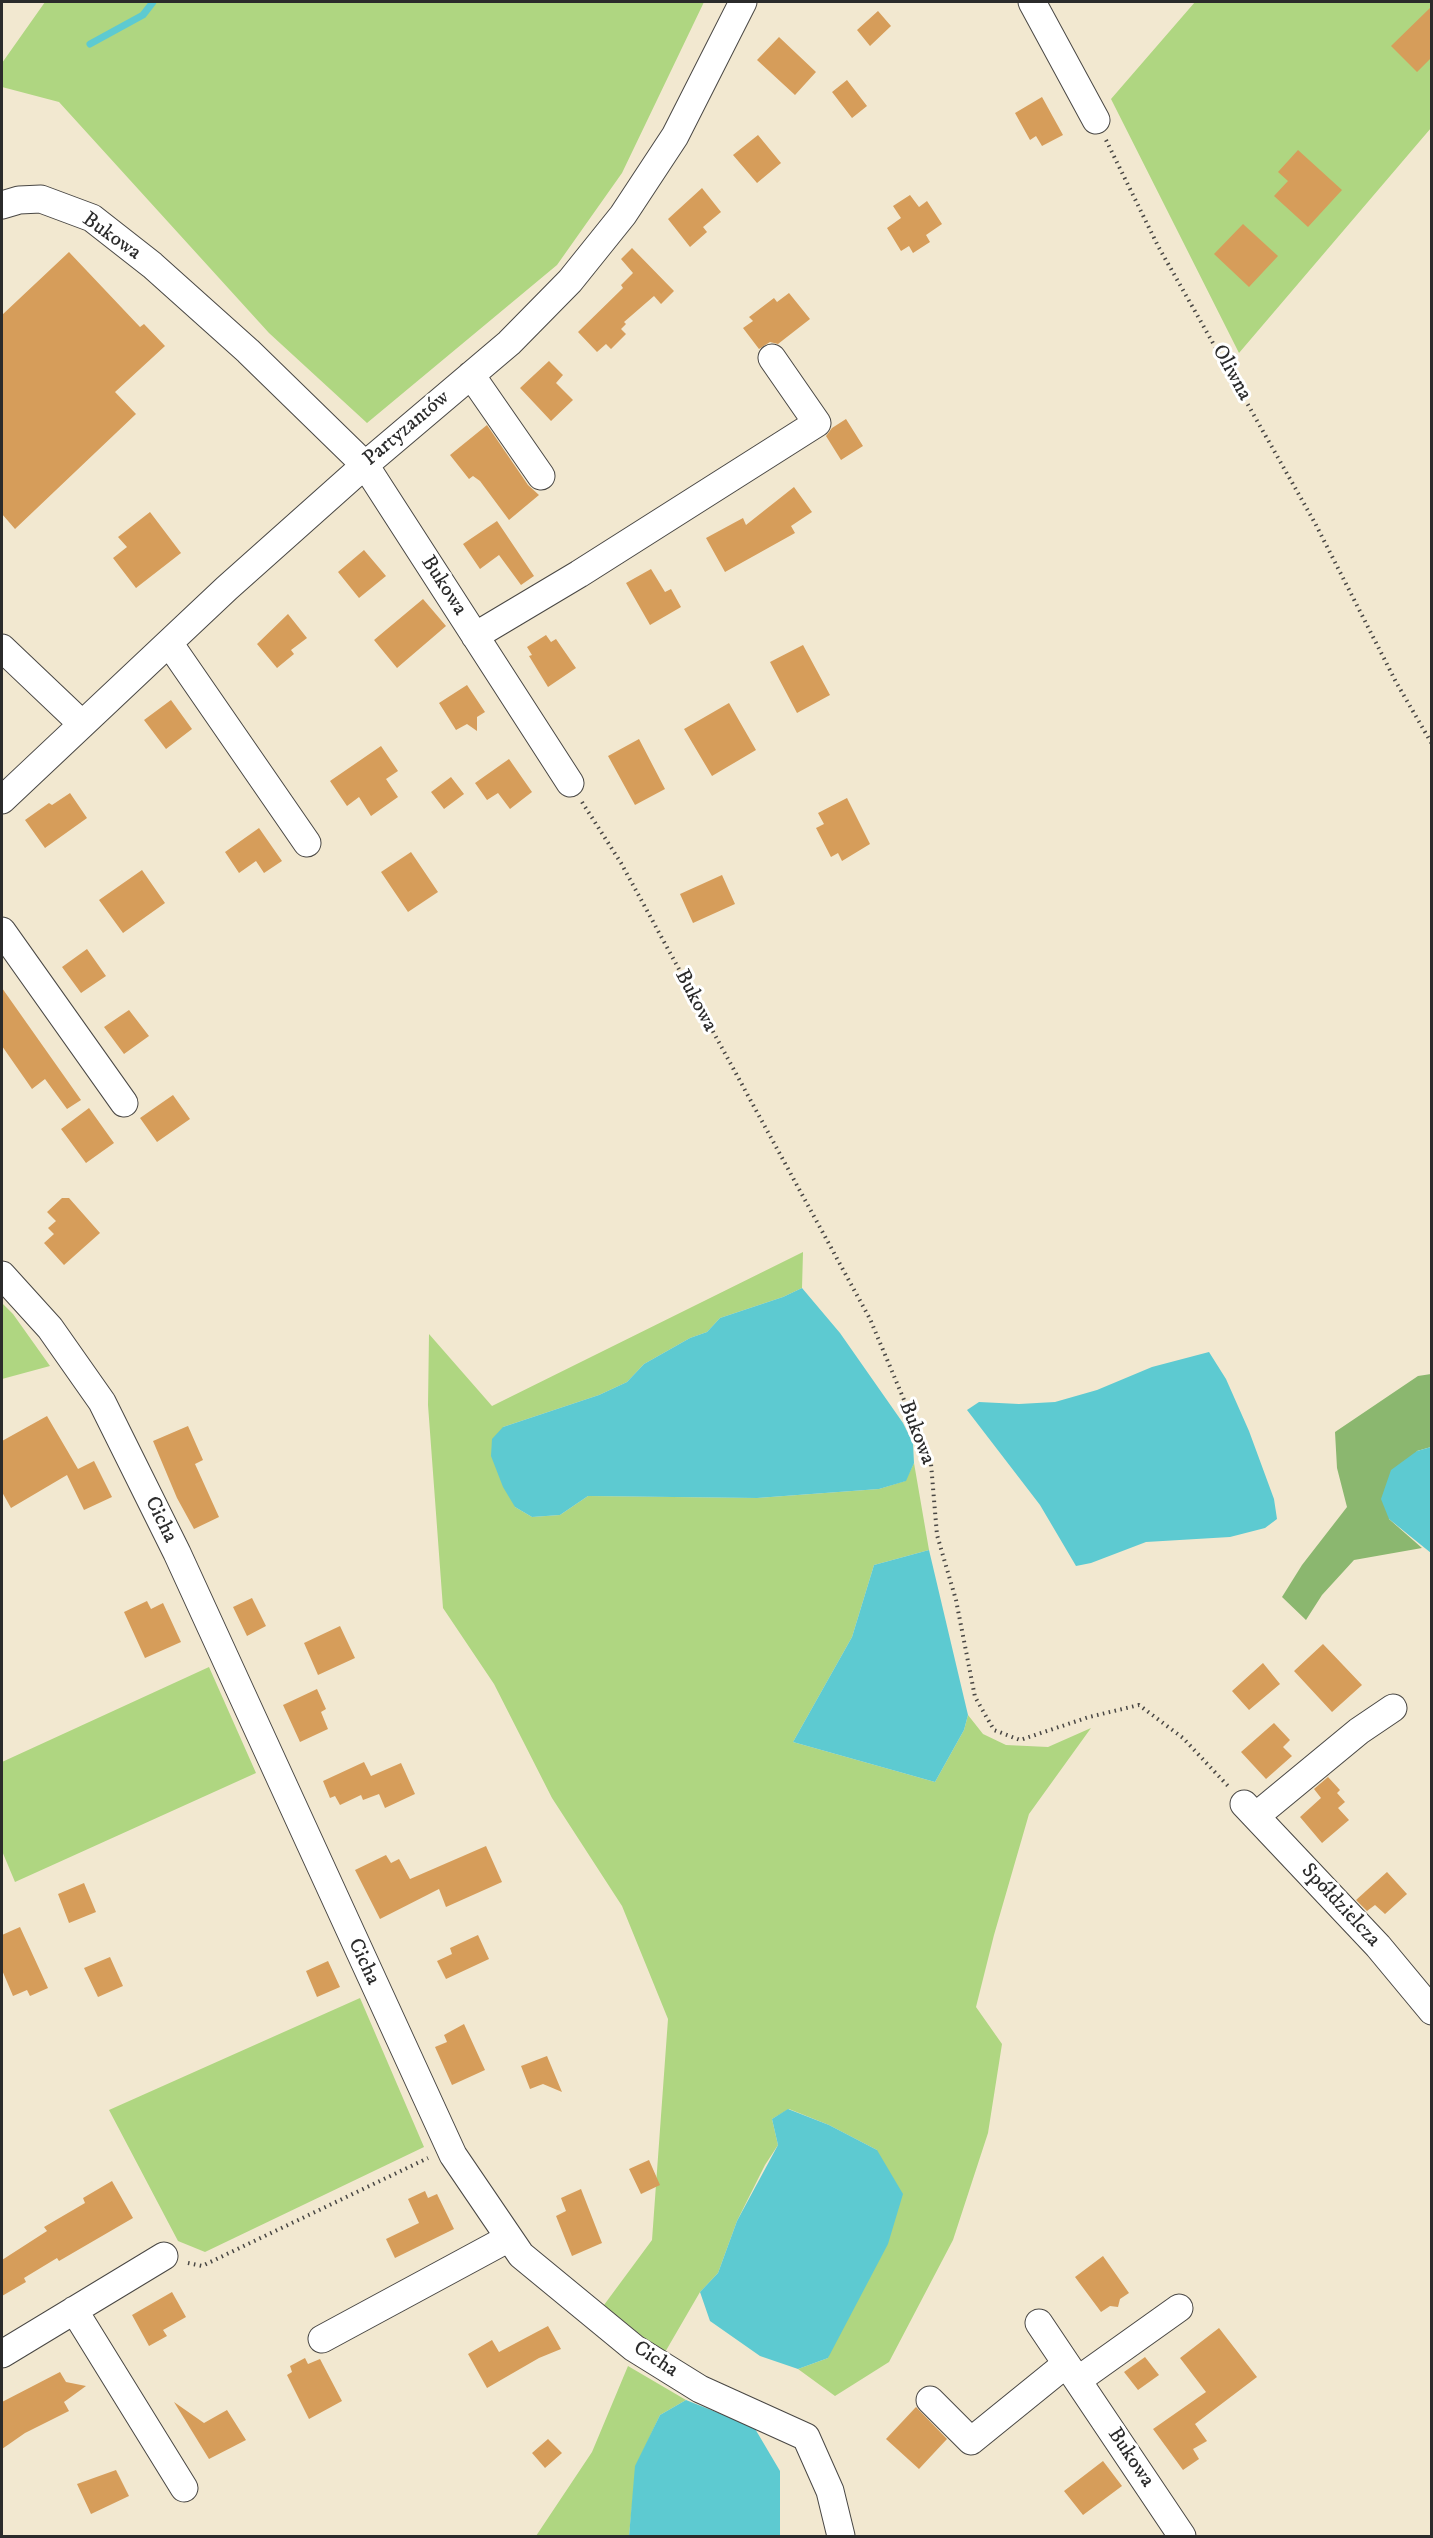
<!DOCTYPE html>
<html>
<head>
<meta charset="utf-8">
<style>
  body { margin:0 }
  #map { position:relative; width:1433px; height:2538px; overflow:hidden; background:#f2e8d0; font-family:"IM FELL DW Pica",serif }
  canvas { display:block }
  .frame { position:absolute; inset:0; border:3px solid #2b2b2b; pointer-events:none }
</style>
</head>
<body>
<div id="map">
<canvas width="1433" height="2538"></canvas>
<div class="frame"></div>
</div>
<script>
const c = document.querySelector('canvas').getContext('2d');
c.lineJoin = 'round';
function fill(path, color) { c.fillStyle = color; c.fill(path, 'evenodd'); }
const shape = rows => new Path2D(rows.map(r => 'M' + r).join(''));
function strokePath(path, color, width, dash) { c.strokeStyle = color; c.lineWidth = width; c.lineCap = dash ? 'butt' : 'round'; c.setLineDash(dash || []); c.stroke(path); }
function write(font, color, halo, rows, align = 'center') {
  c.font = font + ' "IM FELL DW Pica",serif'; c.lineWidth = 6; c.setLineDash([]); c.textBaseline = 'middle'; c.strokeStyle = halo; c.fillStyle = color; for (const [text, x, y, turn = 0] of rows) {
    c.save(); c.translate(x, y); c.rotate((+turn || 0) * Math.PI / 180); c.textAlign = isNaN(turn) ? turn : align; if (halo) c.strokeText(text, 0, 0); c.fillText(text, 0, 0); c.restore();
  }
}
fill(shape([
  [45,2,704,2,622,173,557,265,367,423,269,333,59,102,2,87,2,63],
  [1195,2,1431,2,1431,128,1239,353,1111,99],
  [803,1252,802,1288,783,1297,720,1318,707,1332,690,1338,644,1364,627,1382,599,1395,503,1427,515,1507,532,1517,560,1515,588,1496,757,1498,879,1489,905,1481,914,1463,929,1550,874,1565,852,1637,793,1742,935,1782,964,1730,968,1715,983,1734,1006,1745,1048,1747,1091,1728,1029,1814,994,1935,976,2007,1002,2044,988,2133,953,2240,889,2362,835,2396,798,2369,828,2358,877,2150,829,2125,789,2109,772,2119,778,2145,765,2165,737,2221,718,2273,700,2292,664,2354,604,2305,652,2240,668,2019,622,1906,552,1798,494,1684,443,1608,428,1405,429,1334,492,1406],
  [2,1303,13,1314,50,1366,2,1379],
  [209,1667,256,1773,15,1882,2,1851,2,1762],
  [360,1998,424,2147,205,2252,178,2241,109,2110],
  [628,2366,686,2400,660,2415,636,2466,629,2536,536,2536,592,2452]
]), '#afd681');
fill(shape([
  [1431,1374,1431,1447,1417,1451,1389,1519,1422,1548,1354,1560,1322,1595,1306,1620,1282,1597,1302,1565,1347,1507,1337,1468,1335,1432,1418,1376]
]), '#8bb76f');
fill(shape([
  [802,1288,840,1333,903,1423,913,1443,914,1463,906,1481,879,1489,757,1498,588,1496,560,1515,532,1517,515,1507,503,1487,491,1456,492,1439,503,1427,599,1395,627,1382,644,1364,690,1338,707,1332,720,1318,783,1297],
  [1209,1352,1226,1379,1249,1431,1274,1499,1277,1519,1265,1528,1230,1537,1146,1542,1091,1563,1076,1566,1040,1505,967,1410,979,1402,1019,1404,1055,1402,1097,1390,1152,1367],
  [1431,1447,1432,1447,1431,1553,1389,1519,1381,1499,1391,1470,1417,1451],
  [929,1550,968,1715,964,1730,935,1782,793,1742,852,1637,874,1565],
  [788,2109,829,2125,877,2150,903,2194,888,2244,828,2358,798,2369,760,2356,710,2321,700,2292,718,2273,737,2221,778,2145,772,2119],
  [686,2400,754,2427,780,2471,780,2536,629,2536,635,2466,660,2415]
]), '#5dcad1');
strokePath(shape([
  [90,44,143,15,153,2]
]), '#5dcad1', 7);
fill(shape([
  [1431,7,1431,58,1417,72,1391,46],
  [878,11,891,26,870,46,857,30],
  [779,37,816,72,795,95,757,60],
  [847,80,867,106,852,118,832,92],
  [1042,97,1063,135,1042,146,1036,136,1030,140,1015,113],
  [758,135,781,163,757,183,733,155],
  [1298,150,1342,190,1308,227,1274,196,1288,181,1278,172],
  [702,188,721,212,703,227,707,232,690,247,668,219],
  [910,195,919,207,927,201,942,224,926,235,930,242,913,253,909,246,901,251,887,228,901,218,893,206],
  [1243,224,1278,256,1249,287,1214,254],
  [632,248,674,291,661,304,654,296,624,322,626,324,621,329,626,334,611,349,606,344,597,352,578,332,623,288,621,285,633,273,621,259],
  [69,252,140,327,144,324,165,346,115,392,136,414,15,529,2,514,2,315],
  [789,293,810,319,778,344,770,342,759,349,743,328,753,321,749,317,774,298,777,302],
  [549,361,563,375,556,383,573,400,551,421,520,388],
  [846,419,863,446,841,460,826,436,832,428],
  [487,425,528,485,539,495,509,520,480,481,473,476,469,479,450,455],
  [794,487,812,512,791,526,795,533,725,572,706,538,743,518,746,525],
  [150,512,181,553,136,588,113,558,127,547,118,537],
  [497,521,534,576,521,585,499,555,480,569,463,544],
  [364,550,386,576,359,598,338,572],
  [651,569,665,592,671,589,681,607,650,625,626,583],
  [423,599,446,626,397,668,374,640],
  [288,614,307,638,291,650,294,654,277,668,257,644],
  [546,635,551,642,556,639,576,668,548,687,529,656,532,655,527,647],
  [803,645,830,695,797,713,770,662],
  [467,685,485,712,477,717,477,731,467,724,456,730,439,703],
  [171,700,192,729,166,749,144,720],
  [729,703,756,750,712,776,684,729],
  [639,739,665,789,635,805,608,756],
  [381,746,398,771,386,779,398,797,371,816,359,797,347,806,330,781],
  [509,759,532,792,510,809,498,793,487,800,475,783],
  [451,777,464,794,444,809,431,792],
  [70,793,87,818,45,848,25,820,49,803,52,805],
  [847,798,870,844,842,861,838,853,831,857,816,828,824,824,818,813],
  [259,828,282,861,264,873,256,861,239,873,225,852],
  [411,852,438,892,408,912,381,872],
  [142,870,165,903,123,933,99,900],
  [722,875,735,904,693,923,680,894],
  [87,949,106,976,81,993,62,967],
  [2,988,81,1100,67,1109,45,1079,32,1089,2,1046],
  [129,1010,149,1036,124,1054,104,1027],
  [173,1095,190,1119,157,1142,140,1118],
  [89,1108,114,1143,86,1163,61,1129],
  [62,1198,69,1198,100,1233,64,1265,44,1243,54,1234,48,1228,56,1221,47,1212],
  [47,1416,78,1469,94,1461,112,1497,84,1510,67,1475,11,1508,2,1492,2,1441],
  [188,1426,203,1460,195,1464,219,1517,194,1529,177,1498,153,1441],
  [252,1598,266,1626,247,1636,233,1607],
  [147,1601,151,1609,163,1603,181,1642,145,1658,124,1612],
  [340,1626,355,1658,318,1675,304,1643],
  [1323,1644,1362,1685,1332,1712,1294,1671],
  [1263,1663,1280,1684,1249,1710,1232,1691],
  [317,1689,326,1709,321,1712,328,1729,300,1742,283,1705],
  [1274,1723,1290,1740,1283,1747,1292,1756,1266,1779,1241,1752],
  [364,1762,371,1776,401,1763,415,1794,385,1808,379,1794,363,1800,361,1795,340,1805,335,1796,330,1798,323,1781],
  [1328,1777,1340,1790,1337,1793,1345,1802,1338,1808,1349,1820,1322,1843,1300,1817,1321,1798,1314,1789],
  [486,1846,502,1882,446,1907,439,1889,380,1919,355,1870,386,1855,391,1863,399,1859,410,1879],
  [1387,1872,1407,1894,1385,1914,1375,1905,1367,1911,1356,1900],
  [84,1883,96,1912,69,1923,58,1894],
  [20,1927,48,1988,30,1996,27,1990,13,1996,2,1970,2,1935],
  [478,1935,489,1959,446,1979,437,1961,452,1954,450,1948],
  [110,1957,123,1986,98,1997,84,1968],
  [328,1961,340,1987,317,1997,306,1971],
  [464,2024,485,2070,452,2085,435,2047,447,2042,444,2035],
  [547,2056,562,2092,543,2084,530,2089,521,2066],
  [649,2160,660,2185,641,2194,629,2169],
  [112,2181,133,2218,59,2261,57,2258,24,2278,26,2282,2,2296,2,2260,47,2231,44,2227,85,2203,83,2198],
  [581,2189,602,2243,572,2256,556,2216,566,2211,561,2198],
  [425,2191,428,2198,437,2194,454,2229,395,2258,386,2239,419,2223,408,2199],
  [1103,2256,1129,2293,1120,2299,1118,2307,1110,2306,1101,2312,1075,2277],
  [172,2292,186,2317,163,2330,167,2336,149,2346,132,2315],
  [548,2326,561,2349,539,2358,487,2388,468,2354,492,2340,499,2352],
  [1219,2328,1257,2377,1195,2424,1207,2441,1193,2449,1199,2459,1183,2470,1153,2429,1206,2392,1180,2358],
  [1145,2357,1159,2375,1138,2390,1124,2372],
  [305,2358,308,2364,320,2359,342,2401,309,2419,287,2375,292,2372,290,2366],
  [60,2372,66,2382,86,2386,64,2402,69,2411,25,2433,2,2449,2,2402],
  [174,2402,204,2423,227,2410,246,2440,209,2459],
  [916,2407,947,2439,919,2469,886,2439],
  [548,2439,562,2453,545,2468,532,2453],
  [1103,2461,1122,2486,1083,2515,1064,2491],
  [116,2470,129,2496,91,2514,77,2484]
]), '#d69d5a');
const minor = shape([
  [1032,2,1096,120],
  [2,205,19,200,41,199,92,218,152,265,248,351,365,465,570,783],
  [471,375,541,476],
  [475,636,579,574,817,423,772,358],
  [169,643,307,843],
  [2,648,82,724],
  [2,800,227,588,365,465,509,343,570,281,623,215,675,136,743,2],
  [2,931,124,1103],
  [2,1275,50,1328,102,1402,177,1553,453,2155,521,2255,634,2348,700,2389,806,2437,830,2491,841,2536],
  [1244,1804,1378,1946,1432,2011],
  [1256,1816,1359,1731,1393,1708],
  [74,2310,184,2488],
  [1039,2323,1182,2536],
  [322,2339,509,2238],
  [2,2354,164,2256],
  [1078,2380,1179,2308],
  [930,2400,971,2441,1066,2364]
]);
strokePath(minor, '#494744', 29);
strokePath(shape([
  [1106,140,1158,246,1315,523,1396,682,1432,744],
  [582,802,621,863,870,1319,931,1464,937,1535,956,1600,975,1697,994,1730,1020,1740,1089,1717,1139,1705,1183,1738,1228,1786],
  [188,2263,202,2266,428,2158]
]), '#494744', 4, [1.5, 4.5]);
strokePath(minor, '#fff', 27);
write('21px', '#2b2b2b', '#fff', [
  ["Bukowa",111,237,35],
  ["Oliwna",1231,373,61],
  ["Partyzantów",407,429,-40],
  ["Bukowa",443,586,57],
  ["Bukowa",695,1001,62],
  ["Bukowa",916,1433,69],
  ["Cicha",160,1520,64],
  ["Spółdzielcza",1340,1906,47],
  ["Cicha",363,1962,65],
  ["Cicha",655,2360,33],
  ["Bukowa",1130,2458,56]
]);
</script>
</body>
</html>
